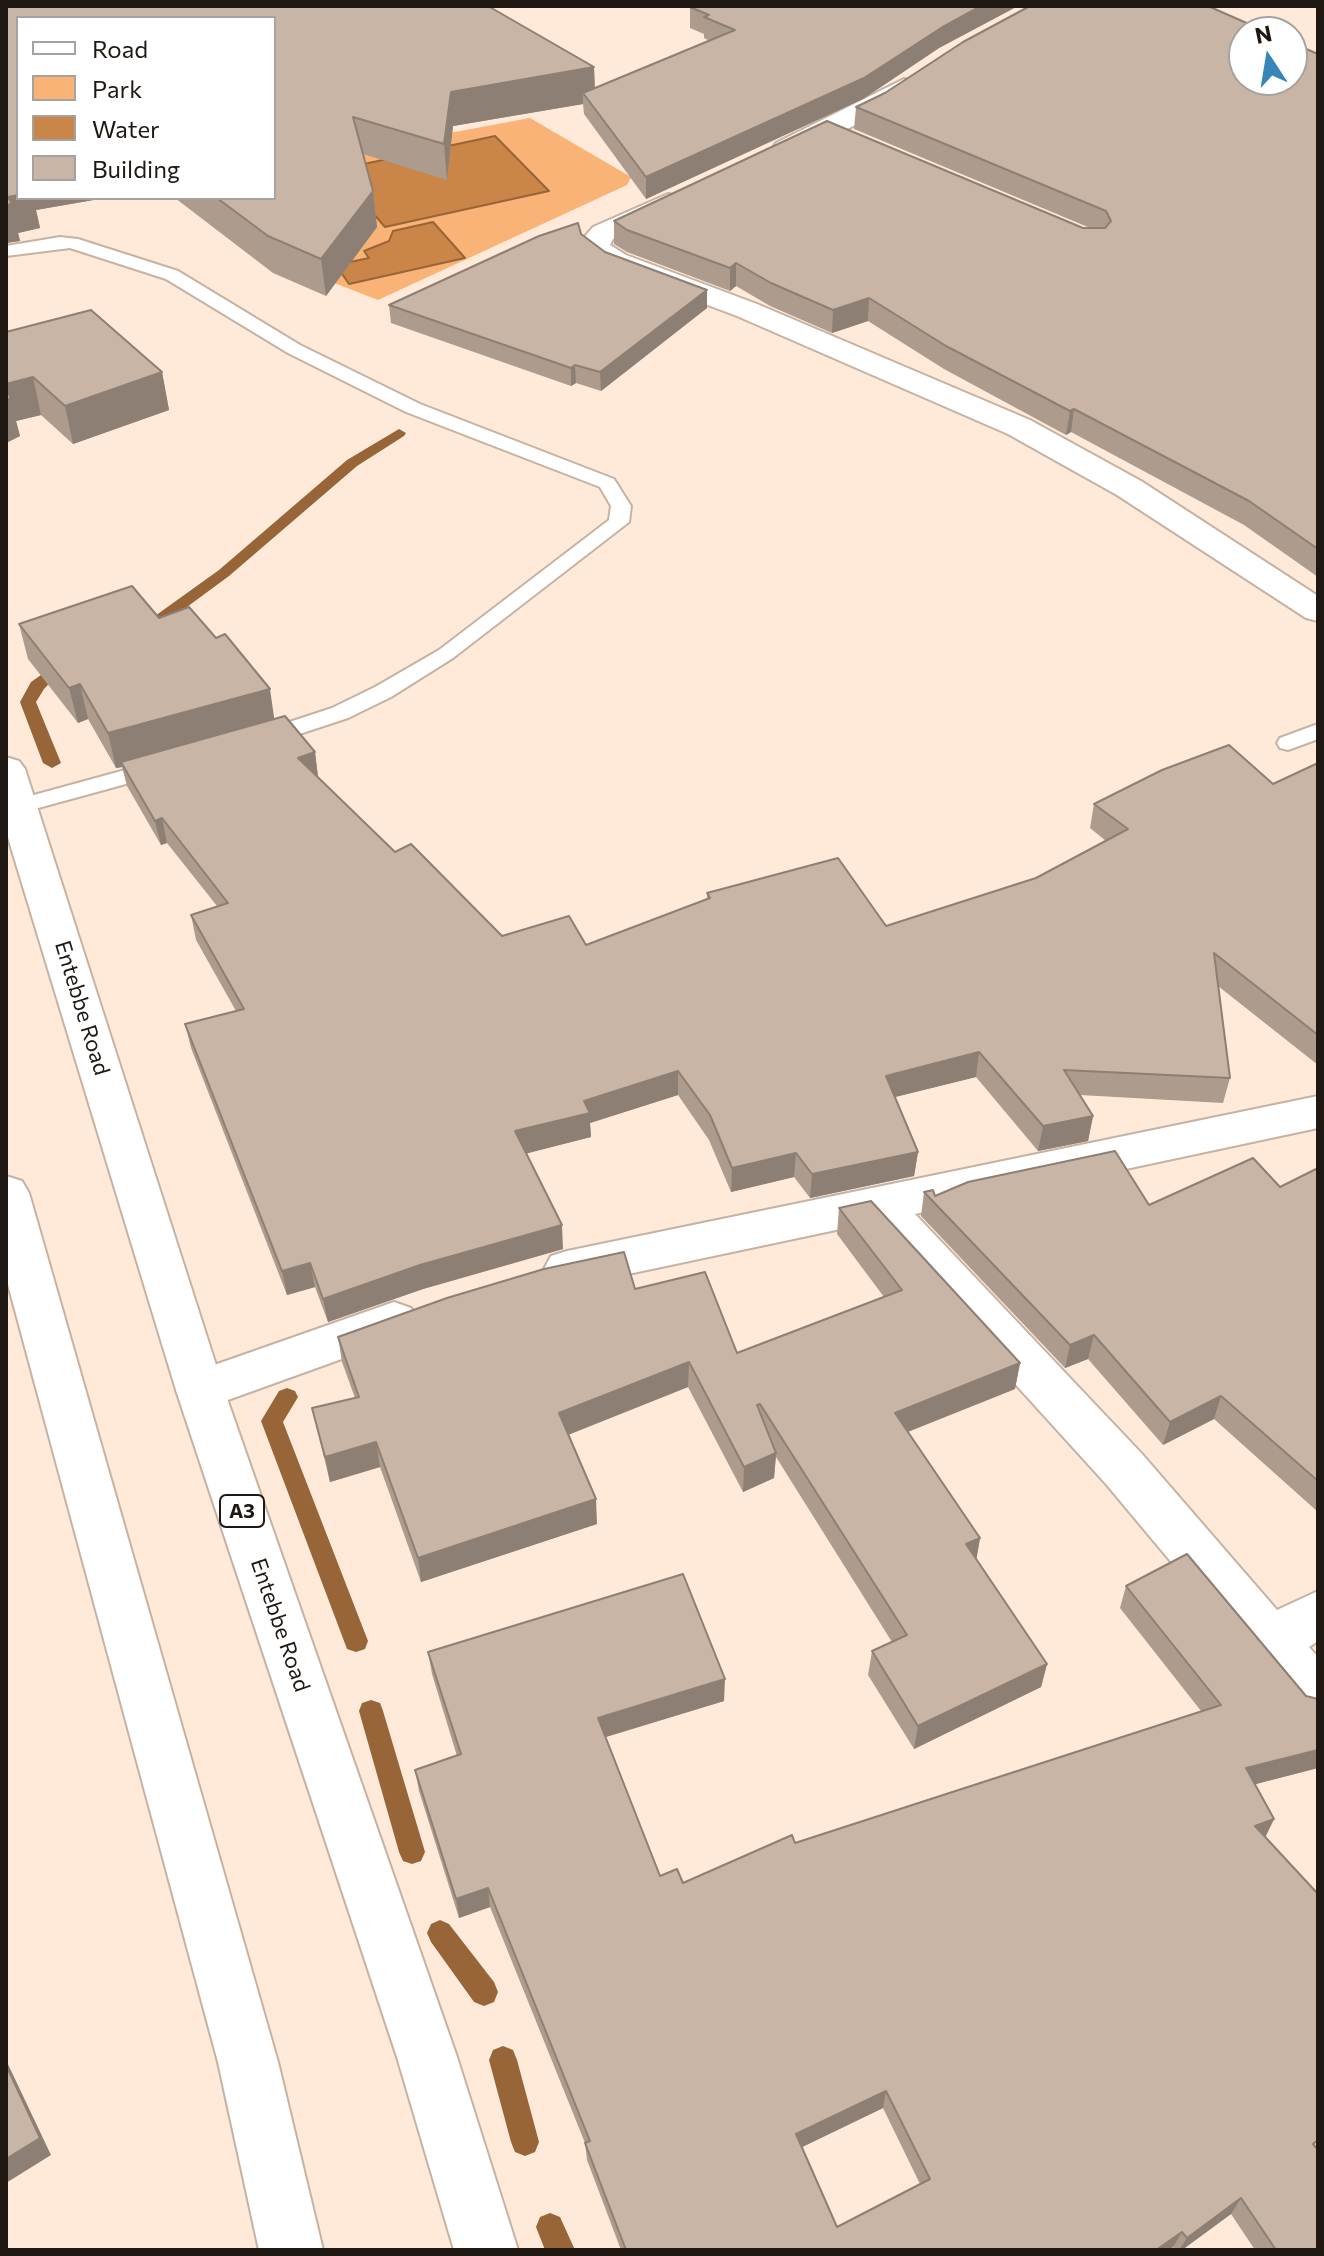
<!DOCTYPE html>
<html>
<head>
<meta charset="utf-8">
<style>
  body { margin:0 }
  #map { position:relative; width:1324px; height:2256px; overflow:hidden; background:#ffead9; font-family:Commissioner,sans-serif }
  canvas { display:block }
  .frame { position:absolute; inset:0; border:8px solid #1f1812; pointer-events:none }
  .legend { position:absolute; left:16px; top:16px; width:260px; height:184px; box-sizing:border-box; background:#fff; border:2px solid #a5a3a0; margin:0; padding:10px 14px; list-style:none; font-size:24px; color:#1f1812 }
  .legend li { display:flex; align-items:center; gap:16px; height:40px }
  .legend b { width:40px; border:2px solid #a5a3a0 }
  .north { position:absolute; left:1228px; top:16px; width:80px; height:80px; box-sizing:border-box; background:#fff; border:2px solid #a5a3a0; border-radius:50%; rotate:348deg; font-size:22px; font-weight:700; line-height:32px; text-align:center; color:#1f1812 }
  .north::after { content:''; display:block; margin:auto; width:28px; height:36px; background:#3885b8; clip-path:polygon(50% 0,100% 100%,50% 72%,0 100%) }
</style>
</head>
<body>
<div id="map">
<canvas width="1324" height="2256"></canvas>
<div class="frame"></div>
<ul class="legend">
<li><b style="height:10px;background:#fff"></b>Road</li>
<li><b style="height:22px;background:#f9b377"></b>Park</li>
<li><b style="height:22px;background:#ca8648"></b>Water</li>
<li><b style="height:22px;background:#c9b5a5"></b>Building</li>
</ul>
<div class="north">N</div>
</div>
<script>
const c = document.querySelector('canvas').getContext('2d');
c.lineJoin = 'round';
function fill(path, color) { c.fillStyle = color; c.fill(path, 'evenodd'); }
const shape = rows => new Path2D(rows.map(r => 'M' + r).join(''));
function strokePath(path, color, width, dash) { c.strokeStyle = color; c.lineWidth = width; c.lineCap = dash ? 'butt' : 'round'; c.setLineDash(dash || []); c.stroke(path); }
function write(font, color, halo, rows, align = 'center') {
  c.font = font + ' Commissioner,sans-serif'; c.lineWidth = 8; c.setLineDash([]); c.textBaseline = 'middle'; c.strokeStyle = halo; c.fillStyle = color; for (const [text, x, y, turn = 0] of rows) {
    c.save(); c.translate(x, y); c.rotate((+turn || 0) * Math.PI / 180); c.textAlign = isNaN(turn) ? turn : align; if (halo) c.strokeText(text, 0, 0); c.fillText(text, 0, 0); c.restore();
  }
}
fill(shape([
  [530,118,631,177,627,185,378,300,298,269,274,198,316,158]
]), '#f9b377');
const water = shape([
  [495,136,549,191,385,227,336,170,495,136],
  [433,222,465,258,349,284,336,265,369,258,364,251,389,241,393,231,433,222]
]);
fill(water, '#ca8648');
strokePath(water, '#976538', 2);
fill(shape([
  [399,429,406,433,404,436,357,466,229,576,153,632,141,632,141,626,219,570,347,460,399,429],
  [51,668,59,673,44,689,36,702,61,763,52,768,43,763,20,702,31,682,51,668],
  [287,1388,295,1391,298,1397,283,1422,368,1641,365,1649,356,1652,347,1649,344,1641,261,1421,279,1391,287,1388],
  [371,1700,380,1703,383,1711,425,1852,421,1861,412,1864,403,1861,399,1852,359,1711,362,1703,371,1700],
  [440,1920,449,1924,494,1982,498,1992,494,2002,484,2006,474,2002,431,1942,427,1933,431,1924,440,1920],
  [503,2046,513,2050,517,2060,539,2142,535,2152,525,2156,515,2152,511,2142,489,2060,493,2050,503,2046],
  [550,2213,560,2217,575,2250,545,2250,536,2227,540,2217,550,2213]
]), '#976538');
const lane = shape([
  [60,237,78,239,178,271,300,345,420,404,614,479,631,506,629,522,453,658,391,697,348,718,269,744,253,744,250,739,253,734,332,708,375,687,439,650,609,520,611,506,600,487,406,412,288,353,166,279,70,248,6,256,6,246,60,237],
  [1318,724,1318,739,1288,750,1280,748,1277,743,1280,738,1318,724],
  [158,761,166,763,169,768,166,773,20,813,12,811,9,806,12,801,158,761]
]);
const street = shape([
  [904,79,913,82,917,87,882,112,794,155,785,157,776,155,772,149,776,143,904,79],
  [668,194,678,196,682,202,678,208,613,239,610,245,626,255,757,304,1030,420,1141,481,1318,596,1318,621,1306,618,1117,495,1008,434,737,316,606,267,587,255,581,241,593,227,668,194],
  [1318,1096,1318,1128,915,1214,1142,1454,1277,1610,1318,1591,1318,1641,1309,1647,1318,1657,1318,1722,1299,1715,1106,1484,869,1223,567,1287,551,1282,544,1269,551,1256,567,1251,1318,1096],
  [394,1302,411,1308,418,1321,411,1334,200,1410,183,1404,176,1390,183,1376,394,1302]
]);
const primary = shape([
  [6,757,19,761,25,769,224,1390,457,2057,518,2250,454,2250,397,2057,176,1390,6,831,6,757],
  [6,1176,22,1181,29,1193,278,2062,323,2250,259,2250,218,2062,6,1277,6,1176]
]);
strokePath(lane, '#c6b2a2', 4);
strokePath(street, '#c6b2a2', 4);
strokePath(primary, '#c6b2a2', 4);
fill(lane, '#fff');
fill(street, '#fff');
fill(primary, '#fff');
fill(shape([
  [6,6,488,6,594,67,595,88,710,41,704,38,704,34,690,28,690,7,693,6,1018,6,939,48,863,99,646,199,584,114,583,104,453,126,447,180,363,154,373,191,377,227,326,296,273,273,175,198,274,198,274,18,18,18,18,198,105,198,36,210,40,228,18,233,20,241,6,243],
  [1318,54,1318,577,1244,525,1071,432,1066,435,944,369,868,321,832,333,770,306,736,286,730,291,627,252,614,244,614,221,1090,228,854,129,856,107,885,93],
  [581,234,605,252,707,308,601,391,576,383,571,386,391,323,389,305],
  [6,332,162,372,169,410,73,444,41,415,16,421,20,436,6,443],
  [159,618,274,719,315,752,318,777,317,777,395,852,502,936,586,945,707,899,707,893,886,926,1036,878,1106,841,1090,828,1094,804,1273,784,1318,763,1318,1065,1218,986,1230,1078,1223,1103,1080,1095,1093,1116,1088,1141,1038,1151,976,1077,895,1097,918,1152,914,1176,810,1198,794,1177,731,1192,709,1140,678,1095,590,1123,591,1137,526,1153,563,1249,423,1289,328,1322,315,1287,287,1295,191,1048,185,1024,236,1011,196,940,191,915,217,906,167,843,161,845,127,786,122,767,116,768,88,719,78,723,28,659,19,624],
  [1318,1168,1318,1512,1214,1419,1163,1445,1088,1359,1065,1368,921,1216,924,1192,935,1196,1149,1205,1280,1187],
  [839,1208,1020,1363,1015,1389,908,1432,980,1538,976,1559,1047,1664,1041,1687,914,1749,868,1675,872,1651,892,1642,776,1457,774,1478,743,1492,688,1387,568,1435,597,1524,421,1582,380,1467,330,1482,312,1408,355,1398,342,1362,338,1337,635,1289,737,1353,884,1297,837,1234],
  [1126,1586,1306,1696,1318,1699,1318,1768,1255,1784,1274,1819,1265,1837,1316,2149,1318,2250,1255,2250,1231,2214,1182,2250,1175,2250,1173,2247,1169,2250,621,2250,587,2160,585,2143,490,1907,459,1918,419,1791,415,1770,457,1756,432,1674,428,1652,724,1701,606,1737,660,1876,683,1883,795,1843,1201,1711,1120,1608],
  [883,2108,920,2184,837,2227,802,2147]
]), '#ad9c8e');
fill(shape([
  [981,6,1018,6,939,48,863,99,646,199,646,177],
  [594,67,595,102,583,93,583,104,453,126,447,180,444,144,451,92],
  [373,191,377,227,326,296,321,259],
  [18,195,18,198,105,198,36,210,40,228,18,233,20,241,6,243,6,205,8,197],
  [736,263,736,286,730,291,730,268],
  [707,290,707,308,601,391,600,372],
  [869,298,868,321,832,333,833,310],
  [575,365,576,383,571,386,571,368],
  [162,372,169,410,73,444,65,406],
  [33,377,41,415,16,421,20,436,6,443,6,384],
  [1074,409,1071,432,1066,435,1070,411],
  [80,684,88,719,78,723,69,688],
  [270,689,275,724,121,762,122,767,116,768,108,733],
  [315,752,318,777,301,783,298,758],
  [162,818,167,843,161,845,155,821],
  [979,1052,976,1077,883,1100,886,1076],
  [678,1071,678,1095,590,1123,591,1137,517,1156,515,1131,584,1101],
  [1093,1116,1088,1141,1038,1151,1043,1126],
  [918,1152,914,1176,810,1198,812,1174],
  [796,1153,794,1177,731,1192,732,1168],
  [562,1225,563,1249,423,1289,328,1322,323,1299,420,1265],
  [310,1263,315,1287,287,1295,282,1271],
  [1094,1335,1088,1359,1065,1368,1070,1345],
  [689,1362,688,1387,560,1438,559,1413],
  [1020,1363,1015,1389,892,1438,895,1413],
  [1221,1396,1214,1419,1163,1445,1170,1422],
  [376,1442,380,1467,330,1482,325,1457],
  [776,1453,774,1478,743,1492,744,1467],
  [596,1499,597,1524,421,1582,418,1558],
  [980,1538,976,1562,966,1544],
  [1047,1664,1041,1687,914,1749,918,1726],
  [725,1679,724,1701,599,1739,598,1718],
  [1318,1750,1318,1768,1237,1789,1246,1768],
  [1274,1819,1264,1840,1255,1826],
  [488,1888,490,1907,459,1918,456,1899],
  [6,2060,51,2155,6,2183],
  [886,2091,883,2108,794,2151,796,2134],
  [1241,2198,1231,2214,1182,2250,1179,2250,1187,2238],
  [1182,2232,1173,2247,1169,2250,1156,2250]
]), '#8d7f74');
const building = shape([
  [6,6,488,6,594,67,451,92,444,144,353,117,373,191,321,259,268,236,217,198,274,198,274,18,18,18,18,195,8,197,12,204,6,205,6,6],
  [693,6,981,6,941,28,864,78,646,177,583,93,735,30,704,17,709,15,690,7,693,6],
  [1030,6,1208,6,1267,32,1244,32,1244,80,1292,80,1292,43,1318,54,1318,549,1249,501,1074,409,1070,411,946,346,869,298,833,310,771,283,736,263,730,268,627,230,614,221,827,121,1083,228,1105,228,1111,221,1106,211,856,107,885,93,963,42,1030,6],
  [578,223,581,234,605,252,707,290,600,372,575,365,571,368,389,305,539,236,578,223],
  [91,310,162,372,65,406,33,377,6,384,6,332,91,310],
  [6,389,11,398,6,400,6,389],
  [132,586,159,618,189,607,216,638,225,634,270,689,108,733,80,684,69,688,19,624,132,586],
  [285,716,315,752,298,758,395,852,411,844,502,936,569,916,586,945,710,898,707,893,838,858,886,926,1036,878,1128,829,1094,804,1162,770,1229,745,1273,784,1318,763,1318,1035,1214,953,1230,1078,1064,1070,1093,1116,1043,1126,979,1052,886,1076,918,1152,812,1174,796,1153,732,1168,710,1115,678,1071,584,1101,590,1113,515,1131,562,1225,420,1265,323,1299,310,1263,282,1271,185,1024,244,1009,191,915,228,903,162,818,155,821,121,762,285,716],
  [1115,1151,1149,1205,1253,1158,1280,1187,1318,1168,1318,1481,1221,1396,1170,1422,1094,1335,1070,1345,924,1192,933,1190,935,1196,968,1182,1115,1151],
  [871,1201,1020,1363,895,1413,980,1538,966,1544,1047,1664,918,1726,872,1651,907,1635,760,1404,757,1405,776,1453,744,1467,689,1362,559,1413,596,1499,418,1558,376,1442,325,1457,312,1408,359,1397,338,1337,447,1298,544,1269,624,1252,635,1289,705,1272,737,1353,902,1290,839,1208,871,1201],
  [1187,1554,1306,1696,1318,1699,1318,1750,1246,1768,1274,1819,1255,1826,1318,1894,1318,2140,1313,2144,1318,2150,1318,2250,1276,2250,1241,2198,1187,2238,1182,2232,1156,2250,626,2250,585,2143,590,2141,488,1888,456,1899,415,1770,461,1754,428,1652,683,1574,725,1679,598,1718,660,1876,677,1869,683,1883,792,1835,795,1843,1221,1705,1126,1586,1187,1554],
  [886,2091,930,2179,837,2227,796,2134,886,2091],
  [6,2065,40,2138,6,2159,6,2065]
]);
fill(building, '#c9b5a5');
strokePath(building, '#8d7f74', 2);
for (const [x, y, w] of [
  [242,1511,44]
]) { const box = new Path2D(); box.roundRect(x - w / 2, y - 16, w, 32, 6); c.fillStyle = '#fff'; c.fill(box); strokePath(box, '#1f1812', 2); }
write('bold 20px', '#1f1812', null, [
  ["A3",242,1511]
]);
write('22px', '#1f1812', '#fff', [
  ["Entebbe Road",82,1008,73],
  ["Entebbe Road",280,1625,71]
]);
</script>
</body>
</html>
